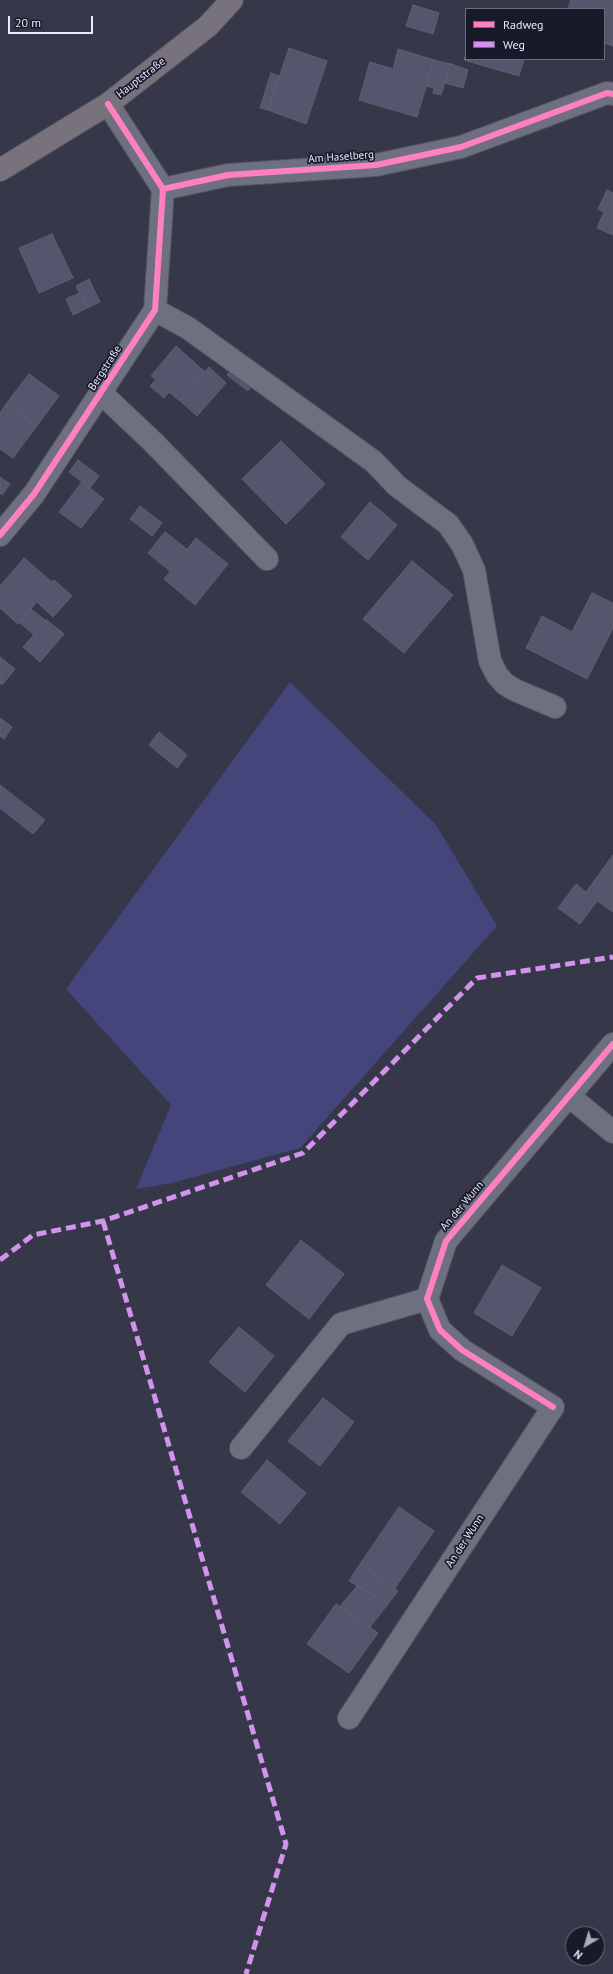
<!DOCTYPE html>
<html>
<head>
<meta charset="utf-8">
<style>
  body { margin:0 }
  #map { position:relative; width:613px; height:1974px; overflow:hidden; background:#363749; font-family:"PT Sans",sans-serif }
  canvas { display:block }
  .legend { position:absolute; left:465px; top:8px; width:140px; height:52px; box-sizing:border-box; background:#181929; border:1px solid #6b6d7d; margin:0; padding:5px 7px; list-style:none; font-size:12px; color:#e8eafc }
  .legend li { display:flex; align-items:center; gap:8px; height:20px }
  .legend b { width:20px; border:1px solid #6b6d7d }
  .north { position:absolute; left:565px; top:1926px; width:40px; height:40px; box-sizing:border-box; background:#181929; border:1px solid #6b6d7d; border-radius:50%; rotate:218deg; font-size:11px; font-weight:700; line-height:16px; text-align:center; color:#e8eafc }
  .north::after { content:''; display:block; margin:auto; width:14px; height:18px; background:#aaabbd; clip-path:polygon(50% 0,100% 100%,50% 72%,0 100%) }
  .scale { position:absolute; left:8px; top:16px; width:85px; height:18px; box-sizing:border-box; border:2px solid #e8eafc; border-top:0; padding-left:5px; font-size:12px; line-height:14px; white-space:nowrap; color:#e8eafc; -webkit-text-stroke:3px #181929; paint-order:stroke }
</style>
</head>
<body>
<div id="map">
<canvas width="613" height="1974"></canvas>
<ul class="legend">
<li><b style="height:5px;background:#ff80c0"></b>Radweg</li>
<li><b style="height:5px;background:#d193ec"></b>Weg</li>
</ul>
<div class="north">N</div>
<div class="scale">20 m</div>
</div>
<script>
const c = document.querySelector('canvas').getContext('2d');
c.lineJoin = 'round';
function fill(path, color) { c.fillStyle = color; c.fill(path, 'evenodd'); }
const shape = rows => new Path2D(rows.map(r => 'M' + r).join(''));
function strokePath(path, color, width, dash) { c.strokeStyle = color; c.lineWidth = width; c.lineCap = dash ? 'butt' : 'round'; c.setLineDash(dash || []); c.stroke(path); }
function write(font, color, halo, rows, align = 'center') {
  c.font = font + ' "PT Sans",sans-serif'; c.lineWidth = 3.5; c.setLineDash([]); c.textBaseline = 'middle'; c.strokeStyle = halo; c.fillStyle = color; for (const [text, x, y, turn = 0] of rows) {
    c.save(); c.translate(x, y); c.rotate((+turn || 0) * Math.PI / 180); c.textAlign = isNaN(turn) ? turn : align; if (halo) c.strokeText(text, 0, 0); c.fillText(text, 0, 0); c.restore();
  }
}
fill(shape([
  [290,682,436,825,497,926,300,1148,172,1183,136,1189,171,1105,66,989]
]), '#43457b');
const building = shape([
  [571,0,613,0,613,46,604,43,604,9,568,9,571,0],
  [413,5,439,13,433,34,406,26,413,5],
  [289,48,327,61,306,124,268,110,289,48],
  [398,49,434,60,417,117,359,100,370,62,393,69,398,49],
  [466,54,466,59,524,59,519,76,464,60,466,54],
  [434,60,451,64,441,95,433,93,434,88,426,86,434,60],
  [451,64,468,70,463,88,445,83,451,64],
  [271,73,279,76,268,110,260,108,271,73],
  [607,190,613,193,613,235,597,228,604,212,598,209,607,190],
  [52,234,73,278,39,293,19,248,52,234],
  [89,279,100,302,87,308,76,286,89,279],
  [80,293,87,308,73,315,66,299,80,293],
  [176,346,205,372,180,401,169,392,164,398,150,386,156,380,151,376,176,346],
  [235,364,256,380,248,391,227,375,235,364],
  [209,367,226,383,197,416,180,401,209,367],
  [29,374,59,396,36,427,6,404,29,374],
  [6,404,36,427,13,458,0,449,0,413,6,404],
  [281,441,325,484,286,524,242,479,281,441],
  [78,460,99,476,90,488,69,472,78,460],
  [0,477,10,484,2,495,0,493,0,477],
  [82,482,104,499,81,528,59,512,82,482],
  [370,502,397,525,368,560,341,537,370,502],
  [140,506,162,523,152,536,130,519,140,506],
  [165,532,188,550,170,571,148,553,165,532],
  [196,538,228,564,195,605,164,579,196,538],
  [24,558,52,582,54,580,72,596,53,617,37,602,18,624,0,608,0,586,24,558],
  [412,561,453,595,404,653,363,619,412,561],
  [592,593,613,603,613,628,587,679,526,648,542,616,572,632,592,593],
  [31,609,46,621,34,635,19,622,31,609],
  [47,620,64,634,40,662,23,647,47,620],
  [0,657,15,669,2,685,0,683,0,657],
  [0,718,12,727,4,739,0,736,0,718],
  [159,732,187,755,177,768,149,745,159,732],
  [0,785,45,820,33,834,0,808,0,785],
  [613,855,613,912,597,901,580,924,558,908,576,884,586,892,613,855],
  [301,1240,344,1274,309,1319,266,1285,301,1240],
  [502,1265,541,1288,512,1336,474,1313,502,1265],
  [239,1327,274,1356,245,1392,209,1362,239,1327],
  [323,1398,354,1422,320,1466,288,1441,323,1398],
  [267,1460,306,1493,280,1524,241,1492,267,1460],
  [399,1507,434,1531,395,1588,360,1564,399,1507],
  [360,1564,398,1591,388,1604,349,1581,360,1564],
  [357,1586,388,1604,370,1627,340,1606,357,1586],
  [336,1604,378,1633,349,1673,307,1644,336,1604]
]);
fill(building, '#55566d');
strokePath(building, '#5e5f6e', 1);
const minor = shape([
  [108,104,163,189,228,175,376,165,461,147,607,93,613,94],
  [155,310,188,328,373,461,397,486,448,524,462,544,474,570,490,661,497,675,505,684,515,690,555,707],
  [101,393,152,441,267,559],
  [0,535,34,494,155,310,163,189],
  [569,1096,613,1132],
  [241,1448,341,1324,427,1299],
  [349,1718,553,1407,462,1350,440,1330,427,1299,446,1241,613,1044]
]);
const major = shape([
  [0,170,108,104,208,26,232,0]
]);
strokePath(minor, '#545464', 24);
strokePath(major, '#545464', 24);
strokePath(minor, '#6f707f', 22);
strokePath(major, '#77727b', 22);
strokePath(shape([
  [103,1221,286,1844,246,1974],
  [0,1260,33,1235,103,1221,303,1153,477,978,613,957]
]), '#d193ec', 5, [10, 5]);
strokePath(shape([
  [108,104,163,189,228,175,376,165,461,147,607,93,613,94],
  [0,535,34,494,155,310,163,189],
  [553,1407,462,1350,440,1330,427,1299,446,1241,613,1044]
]), '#ff80c0', 6);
write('11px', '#e8eafc', '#181929', [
  ["Hauptstraße",141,78,-38],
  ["Am Haselberg",341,157,-4],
  ["Bergstraße",105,368,-57],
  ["An der Wunn",462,1206,-50],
  ["An der Wunn",465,1541,-57]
]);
</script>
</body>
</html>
